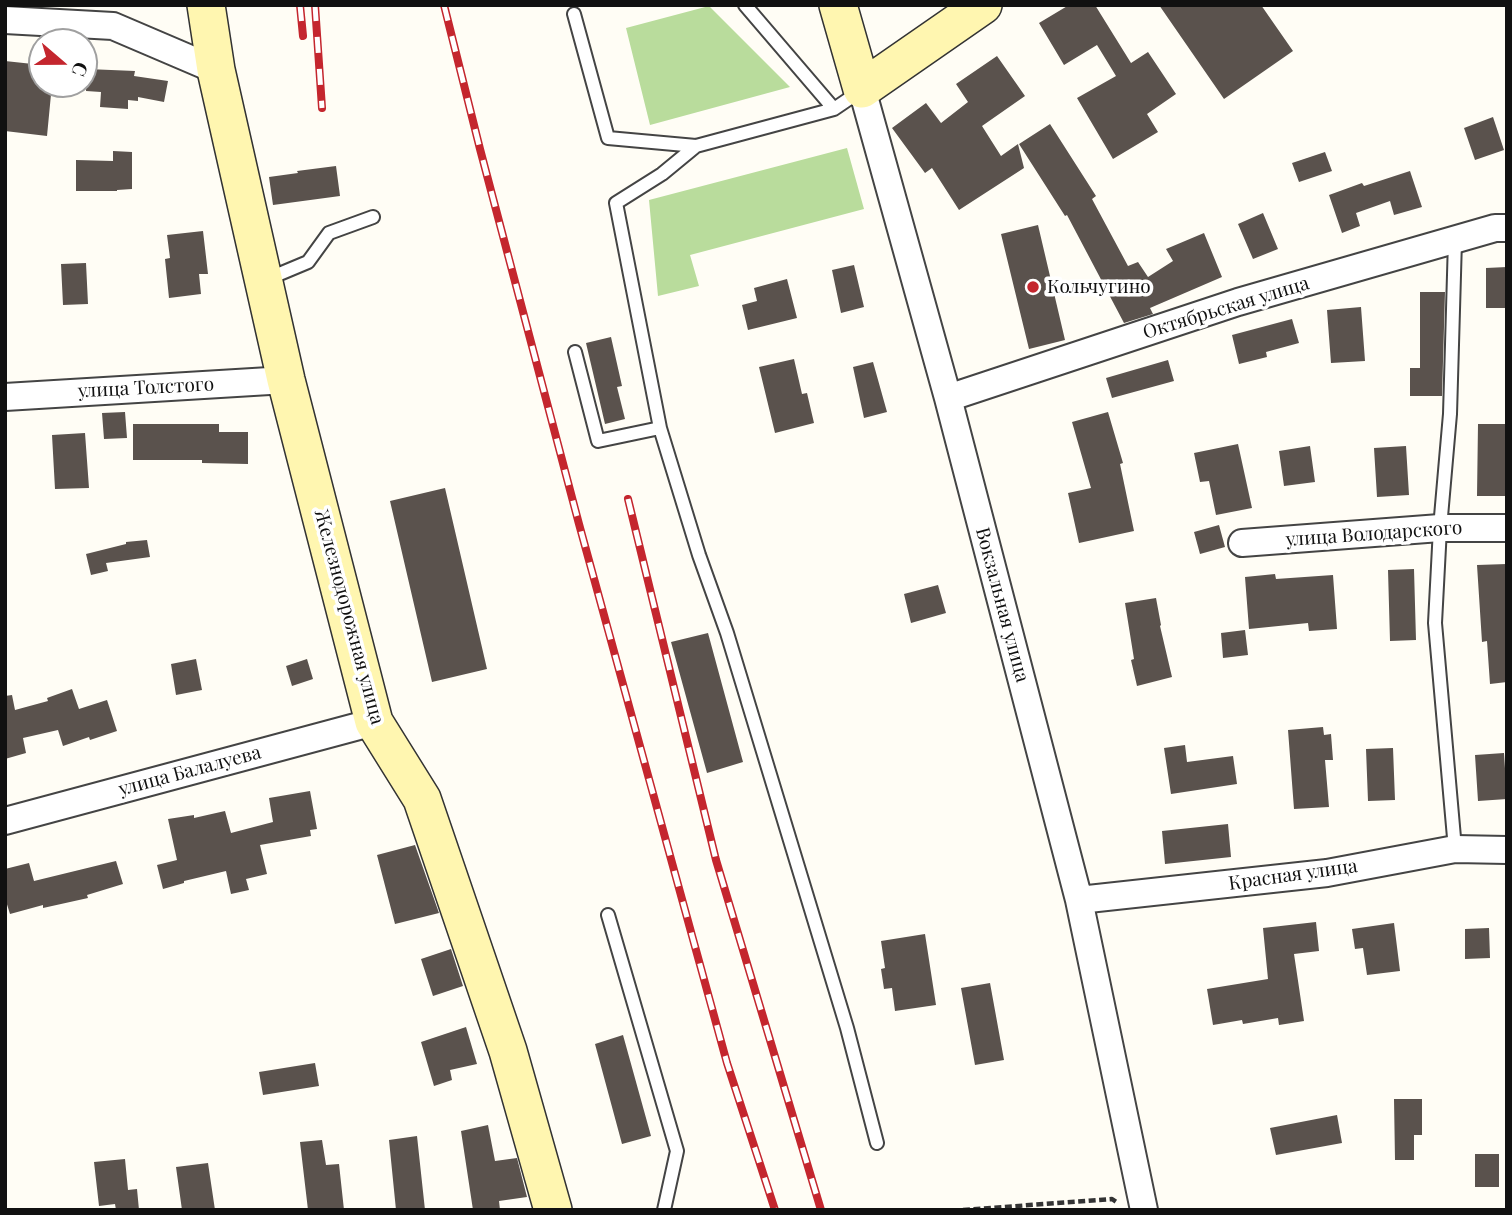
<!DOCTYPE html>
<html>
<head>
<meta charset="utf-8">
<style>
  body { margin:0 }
  #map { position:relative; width:1512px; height:1215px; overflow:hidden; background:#fffdf5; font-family:"Playfair Display",serif }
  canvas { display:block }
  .frame { position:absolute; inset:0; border:7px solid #111; pointer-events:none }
  .north { position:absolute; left:28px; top:28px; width:70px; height:70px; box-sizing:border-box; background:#fff; border:2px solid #a0a0a0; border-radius:50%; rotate:110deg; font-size:19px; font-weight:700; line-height:28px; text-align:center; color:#111 }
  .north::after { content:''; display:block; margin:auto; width:24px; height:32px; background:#c4262e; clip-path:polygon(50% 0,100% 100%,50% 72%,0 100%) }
</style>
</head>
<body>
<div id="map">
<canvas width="1512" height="1215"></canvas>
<div class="frame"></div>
<div class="north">С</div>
</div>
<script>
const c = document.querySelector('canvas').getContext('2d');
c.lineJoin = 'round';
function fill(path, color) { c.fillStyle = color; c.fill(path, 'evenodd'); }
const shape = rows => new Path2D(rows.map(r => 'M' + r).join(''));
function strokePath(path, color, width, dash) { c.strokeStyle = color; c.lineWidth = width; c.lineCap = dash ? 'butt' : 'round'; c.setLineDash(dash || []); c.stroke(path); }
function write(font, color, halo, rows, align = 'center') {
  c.font = font + ' "Playfair Display",serif'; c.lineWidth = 7; c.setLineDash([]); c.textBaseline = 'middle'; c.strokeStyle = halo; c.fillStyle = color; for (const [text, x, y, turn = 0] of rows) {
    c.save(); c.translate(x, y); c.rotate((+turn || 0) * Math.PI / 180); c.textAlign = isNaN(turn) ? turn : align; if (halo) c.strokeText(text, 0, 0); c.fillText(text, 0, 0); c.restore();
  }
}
fill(shape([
  [709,6,790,87,650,125,626,28],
  [847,148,864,209,690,255,699,286,658,296,649,200]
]), '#b9dc9c');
fill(shape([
  [1069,5,1095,5,1131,63,1148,52,1176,94,1147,114,1158,132,1113,159,1077,98,1116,76,1097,45,1064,65,1039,23],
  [1159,5,1261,5,1293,51,1224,99],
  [997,56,1025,96,982,126,1001,156,1018,144,1024,168,959,210,932,168,925,173,892,128,926,103,941,123,968,102,956,84],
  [5,61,42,65,42,84,52,84,47,136,5,131],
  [87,69,135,71,134,76,168,81,164,102,138,97,138,101,128,100,128,109,100,107,101,92,86,91],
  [1493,117,1504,150,1475,160,1464,128],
  [1050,124,1096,196,1092,199,1128,266,1138,262,1148,277,1173,261,1166,249,1204,233,1222,277,1150,308,1153,314,1124,323,1067,215,1065,216,1019,144],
  [113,151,132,152,132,189,117,190,117,191,76,191,76,160,113,161],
  [1325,152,1332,171,1299,182,1292,163],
  [336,166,340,196,273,205,269,177,298,173,297,171],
  [1410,171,1422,207,1394,215,1390,201,1356,213,1360,226,1342,233,1329,195,1362,183,1364,186],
  [1263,213,1278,249,1253,259,1238,224],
  [1038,225,1065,340,1029,349,1001,234],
  [203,231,208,274,199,274,201,294,169,298,165,259,170,258,167,235],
  [86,263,88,304,63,305,61,264],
  [854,265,864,307,841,313,832,270],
  [1507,267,1507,308,1486,308,1486,268],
  [787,279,797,318,748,330,742,305,757,301,754,288],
  [1420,292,1445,292,1442,396,1410,396,1410,368,1420,368],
  [1361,307,1365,361,1331,363,1327,310],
  [1292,319,1299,343,1266,352,1267,357,1239,364,1232,335],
  [611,337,622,386,617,387,625,419,605,424,586,343],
  [794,359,802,394,807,393,814,423,775,433,759,367],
  [1168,360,1174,381,1112,398,1106,378],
  [873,362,887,412,864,418,853,367],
  [125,412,127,438,104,439,102,413],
  [1108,412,1123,463,1120,464,1134,531,1079,543,1068,493,1091,488,1072,422],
  [133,424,219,424,219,432,248,432,248,464,202,463,202,460,133,460],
  [1478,424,1507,424,1507,496,1477,496],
  [85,433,89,488,55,489,52,435],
  [1238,444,1252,508,1216,515,1209,481,1200,482,1194,453],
  [1310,446,1315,482,1284,486,1279,451],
  [1406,446,1409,495,1377,497,1374,448],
  [445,488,487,669,432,682,390,501],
  [1219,525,1225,547,1200,554,1194,532],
  [147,540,150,557,106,563,108,571,91,575,86,554,126,544,126,542],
  [1507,564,1507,682,1490,684,1487,641,1482,642,1477,565],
  [1414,569,1416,640,1390,641,1388,570],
  [1275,574,1276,579,1333,575,1337,629,1309,631,1308,623,1249,629,1245,577],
  [938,585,946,613,911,623,904,594],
  [1156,598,1161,625,1160,626,1172,677,1137,686,1131,660,1134,659,1125,603],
  [1245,630,1248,655,1223,658,1221,633],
  [708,633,743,762,707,773,671,642],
  [196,659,202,690,176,695,171,664],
  [307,659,313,679,292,686,286,666],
  [72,689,79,709,107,700,117,731,90,740,89,737,63,746,58,730,23,738,26,753,5,759,5,696,12,695,15,710,48,701,47,698],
  [1323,727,1324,735,1331,734,1333,760,1325,760,1329,807,1294,809,1288,730],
  [1185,745,1187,762,1233,756,1237,784,1171,794,1164,748],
  [1393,748,1395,800,1368,801,1366,749],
  [1504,753,1507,799,1478,801,1475,755],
  [310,791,317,829,310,830,311,836,260,845,267,874,246,879,249,890,231,894,226,871,184,881,184,883,163,889,157,865,177,860,168,819,194,815,194,818,225,811,231,833,273,822,269,798],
  [1228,824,1231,857,1165,864,1162,831],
  [415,845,439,913,395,924,377,855],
  [116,861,123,884,87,895,88,898,43,908,43,905,10,914,5,898,5,869,29,863,34,881],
  [1316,922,1319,951,1294,954,1304,1021,1279,1025,1278,1018,1243,1024,1242,1020,1213,1025,1207,989,1268,979,1263,928],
  [1394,923,1400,971,1367,975,1363,948,1355,949,1352,929],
  [1489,928,1490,958,1465,959,1465,929],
  [925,934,936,1005,895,1011,892,988,884,989,881,969,885,968,881,941],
  [451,949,463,986,433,996,421,959],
  [990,983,1004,1060,975,1065,961,988],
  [466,1027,477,1064,450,1070,452,1080,434,1086,421,1042],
  [623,1035,651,1136,622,1144,595,1044],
  [315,1063,319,1086,263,1095,259,1072],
  [1394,1099,1422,1099,1422,1135,1414,1135,1414,1160,1395,1160],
  [1337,1115,1342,1143,1276,1155,1270,1128],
  [488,1125,495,1161,517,1158,527,1197,499,1201,500,1210,473,1210,461,1131],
  [417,1136,425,1210,396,1210,389,1140],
  [322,1140,326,1165,339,1164,344,1210,308,1210,300,1142],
  [1475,1154,1499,1154,1499,1187,1475,1187],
  [125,1159,128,1190,137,1189,139,1210,116,1210,115,1204,99,1206,94,1162],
  [208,1163,215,1210,182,1210,176,1167]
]), '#5a524d');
const lane = shape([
  [745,5,834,109],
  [574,14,608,138,696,146,834,109,859,92],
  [696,146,662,174,616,203,660,428,699,555,727,633,847,1028,877,1143],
  [1455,240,1450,414,1440,528,1435,623,1455,849],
  [265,280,308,262,329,233,373,217],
  [575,352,598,441,660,428],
  [608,915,677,1151,664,1210]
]);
const street = shape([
  [5,20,113,26,216,70],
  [862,89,948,398,1079,900,1144,1210],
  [5,397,286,380],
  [948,398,1238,302,1495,228,1507,228],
  [1242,543,1440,528,1507,528],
  [5,821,374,722],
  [1079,900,1327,873,1455,849,1507,850]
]);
const secondary = shape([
  [206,5,216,70,286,380,374,722,422,799,508,1051,553,1210],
  [838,5,862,89,983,5]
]);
strokePath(lane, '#444', 16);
strokePath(street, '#444', 30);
strokePath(secondary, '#333', 40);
strokePath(shape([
  [963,1210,1112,1199,1118,1203]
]), '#333', 4.5, [7, 3.5]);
strokePath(lane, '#fff', 12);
strokePath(street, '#fff', 26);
strokePath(secondary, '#fff6b0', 37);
const rail = shape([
  [300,5,303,36],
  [315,5,322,108],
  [444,5,480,149,579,524,727,1063,775,1210],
  [628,499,716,860,821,1210]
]);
strokePath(rail, '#c4262e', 8);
strokePath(rail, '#fff', 5, [16]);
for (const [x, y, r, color] of [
  [1033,287,7,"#c4262e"]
]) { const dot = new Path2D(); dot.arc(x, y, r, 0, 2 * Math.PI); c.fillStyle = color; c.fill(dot); strokePath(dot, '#fff', 2.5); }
write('19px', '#111', '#fff', [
  ["Кольчугино",1047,287]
], 'left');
write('19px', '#111', '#fff', [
  ["Октябрьская улица",1226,308,-17],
  ["улица Толстого",146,388,-3],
  ["улица Володарского",1374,534,-4],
  ["Вокзальная улица",1002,605,75],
  ["Железнодорожная улица",349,617,75],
  ["улица Балалуева",190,771,-15],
  ["Красная улица",1293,875,-8]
]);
</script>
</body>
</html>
